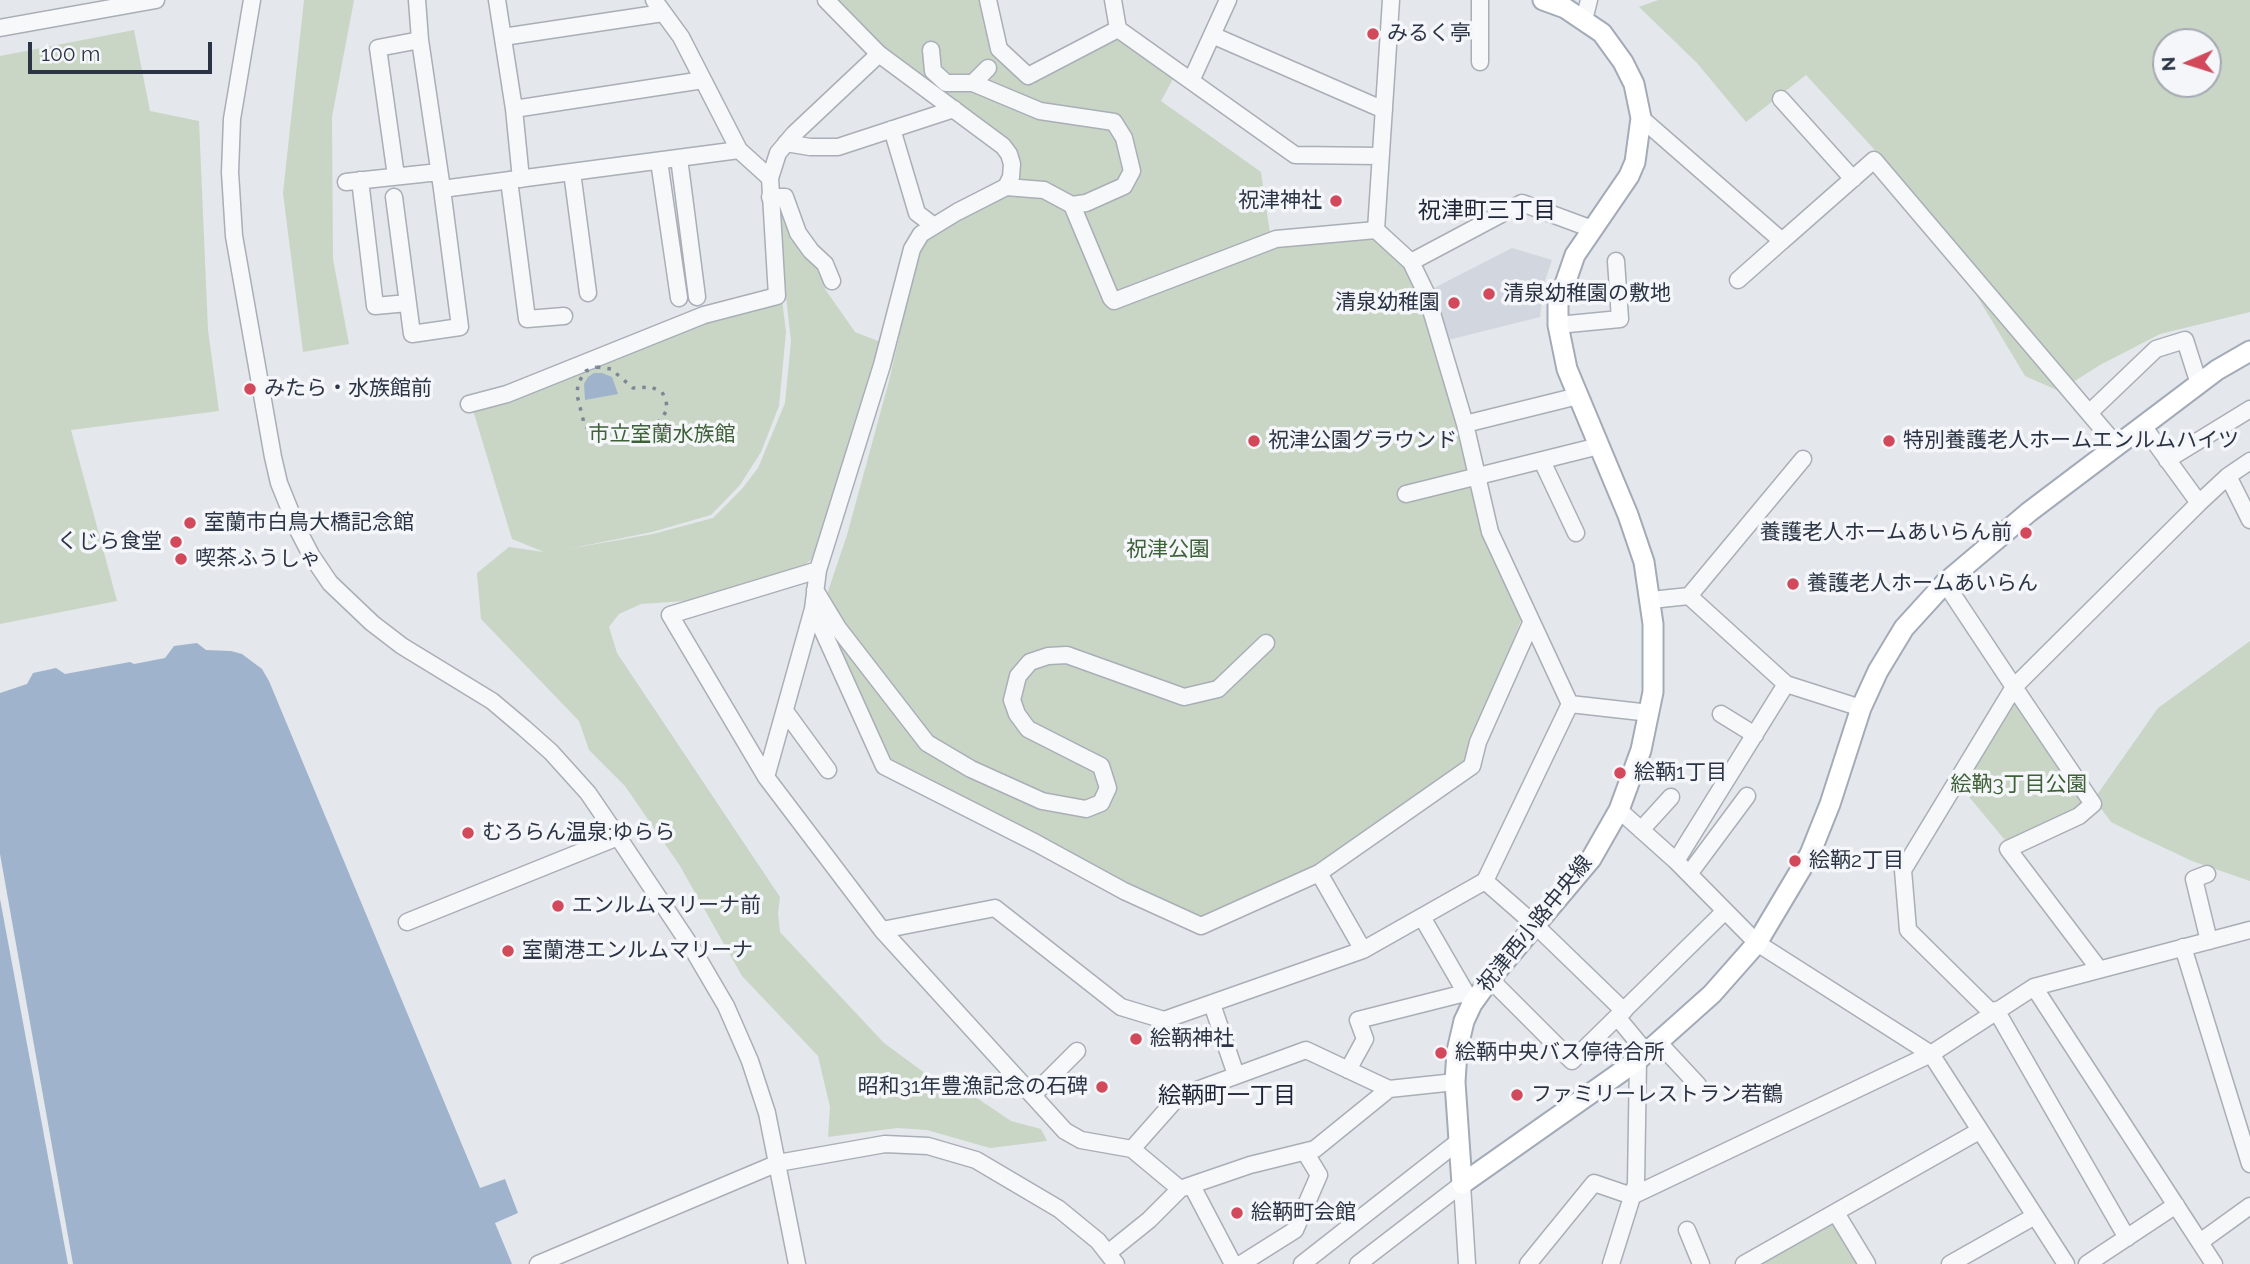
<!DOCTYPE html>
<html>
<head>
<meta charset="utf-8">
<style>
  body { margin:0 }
  #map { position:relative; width:2250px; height:1264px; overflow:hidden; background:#e4e7ec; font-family:Raleway,sans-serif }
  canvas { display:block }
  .north { position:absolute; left:2152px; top:28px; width:70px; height:70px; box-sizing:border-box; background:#f4f6f9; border:2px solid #a4a8b1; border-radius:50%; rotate:267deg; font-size:19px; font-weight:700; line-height:28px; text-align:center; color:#2b3445 }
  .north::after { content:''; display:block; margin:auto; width:24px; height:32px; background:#d1495b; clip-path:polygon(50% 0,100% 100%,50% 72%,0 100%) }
  .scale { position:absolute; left:28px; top:42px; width:184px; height:32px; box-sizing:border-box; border:4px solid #2b3445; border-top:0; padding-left:9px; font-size:21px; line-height:24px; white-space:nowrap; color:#2b3445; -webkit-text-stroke:5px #f4f6f9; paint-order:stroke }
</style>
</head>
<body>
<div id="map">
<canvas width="2250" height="1264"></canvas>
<div class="north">N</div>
<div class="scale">100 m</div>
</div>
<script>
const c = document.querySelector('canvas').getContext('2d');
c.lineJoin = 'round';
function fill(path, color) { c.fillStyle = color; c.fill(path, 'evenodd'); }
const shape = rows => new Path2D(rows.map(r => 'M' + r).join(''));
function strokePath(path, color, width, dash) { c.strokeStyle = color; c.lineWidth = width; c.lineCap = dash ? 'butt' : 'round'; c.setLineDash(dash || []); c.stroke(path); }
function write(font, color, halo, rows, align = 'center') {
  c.font = font + ' Raleway,"Noto Sans JP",sans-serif'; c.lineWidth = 7; c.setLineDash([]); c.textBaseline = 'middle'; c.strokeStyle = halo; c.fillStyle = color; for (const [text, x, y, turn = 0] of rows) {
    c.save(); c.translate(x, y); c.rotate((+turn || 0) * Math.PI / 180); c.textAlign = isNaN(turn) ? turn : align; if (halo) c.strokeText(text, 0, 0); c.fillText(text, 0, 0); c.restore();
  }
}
fill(shape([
  [1512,248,1552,260,1545,281,1540,317,1448,340,1434,288]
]), '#d2d6de');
fill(shape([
  [304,0,354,0,332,117,333,259,349,344,303,352,283,193],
  [836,0,986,0,995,47,1026,83,1033,82,1120,38,1174,77,1161,101,1261,172,1272,247,1371,237,1391,250,1407,265,1422,299,1523,615,1467,763,1328,861,1205,920,1188,916,894,764,820,615,847,535,889,381,918,255,927,240,937,231,1018,168,882,46],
  [1658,0,2250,0,2250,312,2160,334,2100,365,2059,391,2025,376,1917,196,1806,75,1746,122,1697,63,1639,7],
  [2166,42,2208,42,2208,84,2166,84],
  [134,30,150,111,199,121,208,330,219,411,71,430,117,601,0,624,0,56],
  [775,199,820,259,825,289,855,332,883,343,818,554,795,573,700,600,641,604,619,614,609,627,617,653,780,897,778,913,780,932,884,1043,933,1079,968,1092,1011,1121,1041,1129,1047,1141,990,1148,927,1130,897,1128,828,1137,830,1107,818,1056,742,976,680,866,625,786,589,750,579,721,481,619,477,573,509,547,544,552,512,539,472,407,707,319,782,300,786,332,779,406,761,452,740,485,711,515,652,532,568,549,653,534,713,518,741,490,758,468,785,403,791,341],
  [2250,641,2250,881,2192,861,2141,837,2111,822,2094,799,2158,708],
  [2015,697,2086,805,2009,845,1960,786],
  [1836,1220,1862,1264,1760,1264]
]), '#c9d6c5');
fill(shape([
  [594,373,602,373,612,377,618,394,585,400,584,384,588,377],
  [197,643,206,650,231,651,242,654,262,669,269,681,480,1188,505,1179,518,1213,495,1223,512,1264,0,1264,0,693,27,684,33,673,56,668,65,674,130,662,134,664,165,658,174,646]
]), '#9fb4cc');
fill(shape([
  [0,854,73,1264,68,1264,0,899]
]), '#e4e7ec');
const minor = shape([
  [252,0,232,119,230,172,234,236,273,457,279,483,298,530,311,555,330,583,372,623,402,646,492,701,524,728,551,752,588,793,618,837,692,948,726,1006,750,1061,767,1113,797,1264],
  [417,0,420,40,442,189,739,150],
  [497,0,514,109,521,179],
  [654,0,681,37,739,150,770,178],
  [988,0,999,49,1028,76,1118,29],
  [1113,0,1118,29,1295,155,1380,156],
  [1584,20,1589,0],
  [0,28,156,0],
  [1212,35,1384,110],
  [503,37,663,13],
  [931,50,933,71,946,83,973,83,1040,111,1114,122,1124,138,1132,171,1124,186,1086,203,1072,205,1044,190,1006,187],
  [1480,62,1480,0],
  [1191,81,1228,0],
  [973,83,988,68],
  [1781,99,1853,179],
  [514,109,703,80],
  [1641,118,1782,241,1874,160,2117,446],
  [892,129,917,213,934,226],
  [786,143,810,147,838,147,954,109],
  [679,158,697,297],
  [659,161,679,298],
  [572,172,588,293],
  [396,176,378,48,420,40],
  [360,180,375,306,408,303],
  [509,180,527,319,564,316],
  [346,182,439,172],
  [394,197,412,334,460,327,442,189],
  [770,197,785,197,798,233,811,251,825,264,832,281],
  [1072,205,1111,298,1114,301,1276,239,1376,230,1411,262,1426,293,1465,424,1490,532,1570,704],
  [1376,230,1391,0],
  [1411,262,1522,203,1592,229],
  [1738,280,1782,241],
  [1558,325,1620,319,1616,261],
  [469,404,507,394,704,315,777,296,770,178,778,153,794,134,879,54],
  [2089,413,2156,349,2185,340,2199,384],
  [1465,424,1578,396],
  [2143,426,2199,503],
  [2167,460,2250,409],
  [1542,461,1576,533],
  [2228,476,2250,520],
  [1406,494,1599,446],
  [818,570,670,615,766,777,882,930,1065,1131,1081,1140,1132,1149,1180,1189,1250,1165,1315,1149,1389,1089,1455,1082],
  [1945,583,2014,687,1903,870,1908,930,1992,1013],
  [815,590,838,628,927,743,971,769,1042,801,1086,809,1101,803,1108,788,1101,766,1028,729,1017,714,1012,700,1018,676,1030,662,1048,656,1067,655,1184,697,1218,689,1266,643],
  [1689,596,1803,459],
  [1651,600,1689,596,1786,684,1861,708],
  [813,609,884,766,1036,843,1124,891,1201,926,1319,873,1472,766,1478,742,1531,623],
  [785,711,828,770],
  [1721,714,1755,735],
  [766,777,813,609,818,570,882,365,912,249,921,234,957,212,1006,187,1011,177,1012,164,1009,154,1003,146,879,54,826,0],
  [1619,810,1676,861,1757,943,1931,1054,2066,1264],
  [1641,830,1671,797],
  [1676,861,1786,684],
  [1319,873,1363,950],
  [1689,874,1747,796],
  [2207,874,2194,879,2209,941],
  [1485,881,1534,924,1624,1011],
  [1422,917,1470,1000],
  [407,922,618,837],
  [882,930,995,908,1121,1007,1164,1020,1363,950,1485,881,1570,704,1650,713],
  [2183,947,2250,1164],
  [2099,969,2008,849,2079,816,2093,804,2014,687,2199,503,2228,476,2250,461],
  [1490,979,1572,1061,1725,911],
  [2034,987,2214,1264],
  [1212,1004,1236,1075],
  [1996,1010,2127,1238],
  [1617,1017,1646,1052],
  [1658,1042,1698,1085],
  [1348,1070,1365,1039,1358,1020,1465,993],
  [1033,1095,1077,1051],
  [1132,1149,1178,1097,1306,1050,1389,1089],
  [1462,1184,1467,1264],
  [1192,1186,1233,1264],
  [1836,1213,1867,1264],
  [1687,1230,1701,1264],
  [2200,1242,2250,1206],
  [1108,1253,1149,1220,1180,1189],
  [538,1264,778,1163,885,1144,928,1146,976,1160,1059,1209,1098,1241,1116,1264],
  [1241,1264,1295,1230,1319,1175,1305,1152],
  [1302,1264,1459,1141],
  [1358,1264,1462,1184],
  [1528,1264,1594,1183,1632,1196,1931,1054,2034,987,2250,930],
  [1611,1264,1636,1184,1638,1060],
  [1744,1264,1979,1131],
  [1950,1264,2035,1216],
  [2087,1264,2176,1205]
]);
const major = shape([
  [1462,1184,1455,1082,1457,1051,1464,1021,1472,1004,1490,979,1591,859,1619,810,1641,750,1653,692,1653,624,1644,562,1628,515,1567,369,1558,325,1558,304,1575,255,1629,176,1635,162,1641,118,1634,84,1623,62,1602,33,1565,8,1543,0],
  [1462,1184,1638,1060,1712,994,1757,943,1810,854,1830,804,1861,708,1878,671,1904,628,1945,583,2029,512,2217,370,2250,351]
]);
strokePath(minor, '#a9aeb7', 19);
strokePath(major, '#a3abb8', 23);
strokePath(minor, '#f7f8fa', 16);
strokePath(major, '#fff', 19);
strokePath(shape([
  [597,367,611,369,633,388,651,387,662,392,666,400,667,409,662,419,653,424,601,433,585,427,577,395,578,383,586,371,597,367]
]), '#7d8696', 3.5, [3.5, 7]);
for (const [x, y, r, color] of [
  [1373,34,7,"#d1495b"],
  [1336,201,7,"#d1495b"],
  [1489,294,7,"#d1495b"],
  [1454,303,7,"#d1495b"],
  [250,389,7,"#d1495b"],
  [1254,441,7,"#d1495b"],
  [1889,441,7,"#d1495b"],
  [190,523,7,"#d1495b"],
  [2026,533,7,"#d1495b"],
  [176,542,7,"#d1495b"],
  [181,559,7,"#d1495b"],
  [1793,584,7,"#d1495b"],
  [1620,773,7,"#d1495b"],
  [468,833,7,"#d1495b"],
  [1795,861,7,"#d1495b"],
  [558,906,7,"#d1495b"],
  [508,951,7,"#d1495b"],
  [1136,1039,7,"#d1495b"],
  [1441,1053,7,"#d1495b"],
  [1102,1087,7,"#d1495b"],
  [1517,1095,7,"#d1495b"],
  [1237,1213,7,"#d1495b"]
]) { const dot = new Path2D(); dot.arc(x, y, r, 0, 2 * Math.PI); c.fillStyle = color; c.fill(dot); strokePath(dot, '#f4f6f9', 2.5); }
write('21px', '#2b3445', '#f4f6f9', [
  ["みるく亭",1387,34],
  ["祝津神社",1322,201,"right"],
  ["清泉幼稚園の敷地",1503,294],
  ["清泉幼稚園",1440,303,"right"],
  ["みたら・水族館前",264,389],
  ["祝津公園グラウンド",1268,441],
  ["特別養護老人ホームエンルムハイツ",1903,441],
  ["室蘭市白鳥大橋記念館",204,523],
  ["養護老人ホームあいらん前",2012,533,"right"],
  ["くじら食堂",162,542,"right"],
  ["喫茶ふうしゃ",195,559],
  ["養護老人ホームあいらん",1807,584],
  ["絵鞆1丁目",1634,773],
  ["むろらん温泉;ゆらら",482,833],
  ["絵鞆2丁目",1809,861],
  ["エンルムマリーナ前",572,906],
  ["室蘭港エンルムマリーナ",522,951],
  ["絵鞆神社",1150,1039],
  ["絵鞆中央バス停待合所",1455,1053],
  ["昭和31年豊漁記念の石碑",1088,1087,"right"],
  ["ファミリーレストラン若鶴",1531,1095],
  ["絵鞆町会館",1251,1213]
], 'left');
write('21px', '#3f6138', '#f4f6f9', [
  ["市立室蘭水族館",662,435],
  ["祝津公園",1168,550],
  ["絵靹3丁目公園",2019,785]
]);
write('21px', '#2b3445', '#f4f6f9', [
  ["祝津西小路中央線",1535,924,-51]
]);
write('23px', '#1d2536', '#f4f6f9', [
  ["祝津町三丁目",1487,211],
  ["絵鞆町一丁目",1227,1096]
]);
</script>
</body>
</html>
